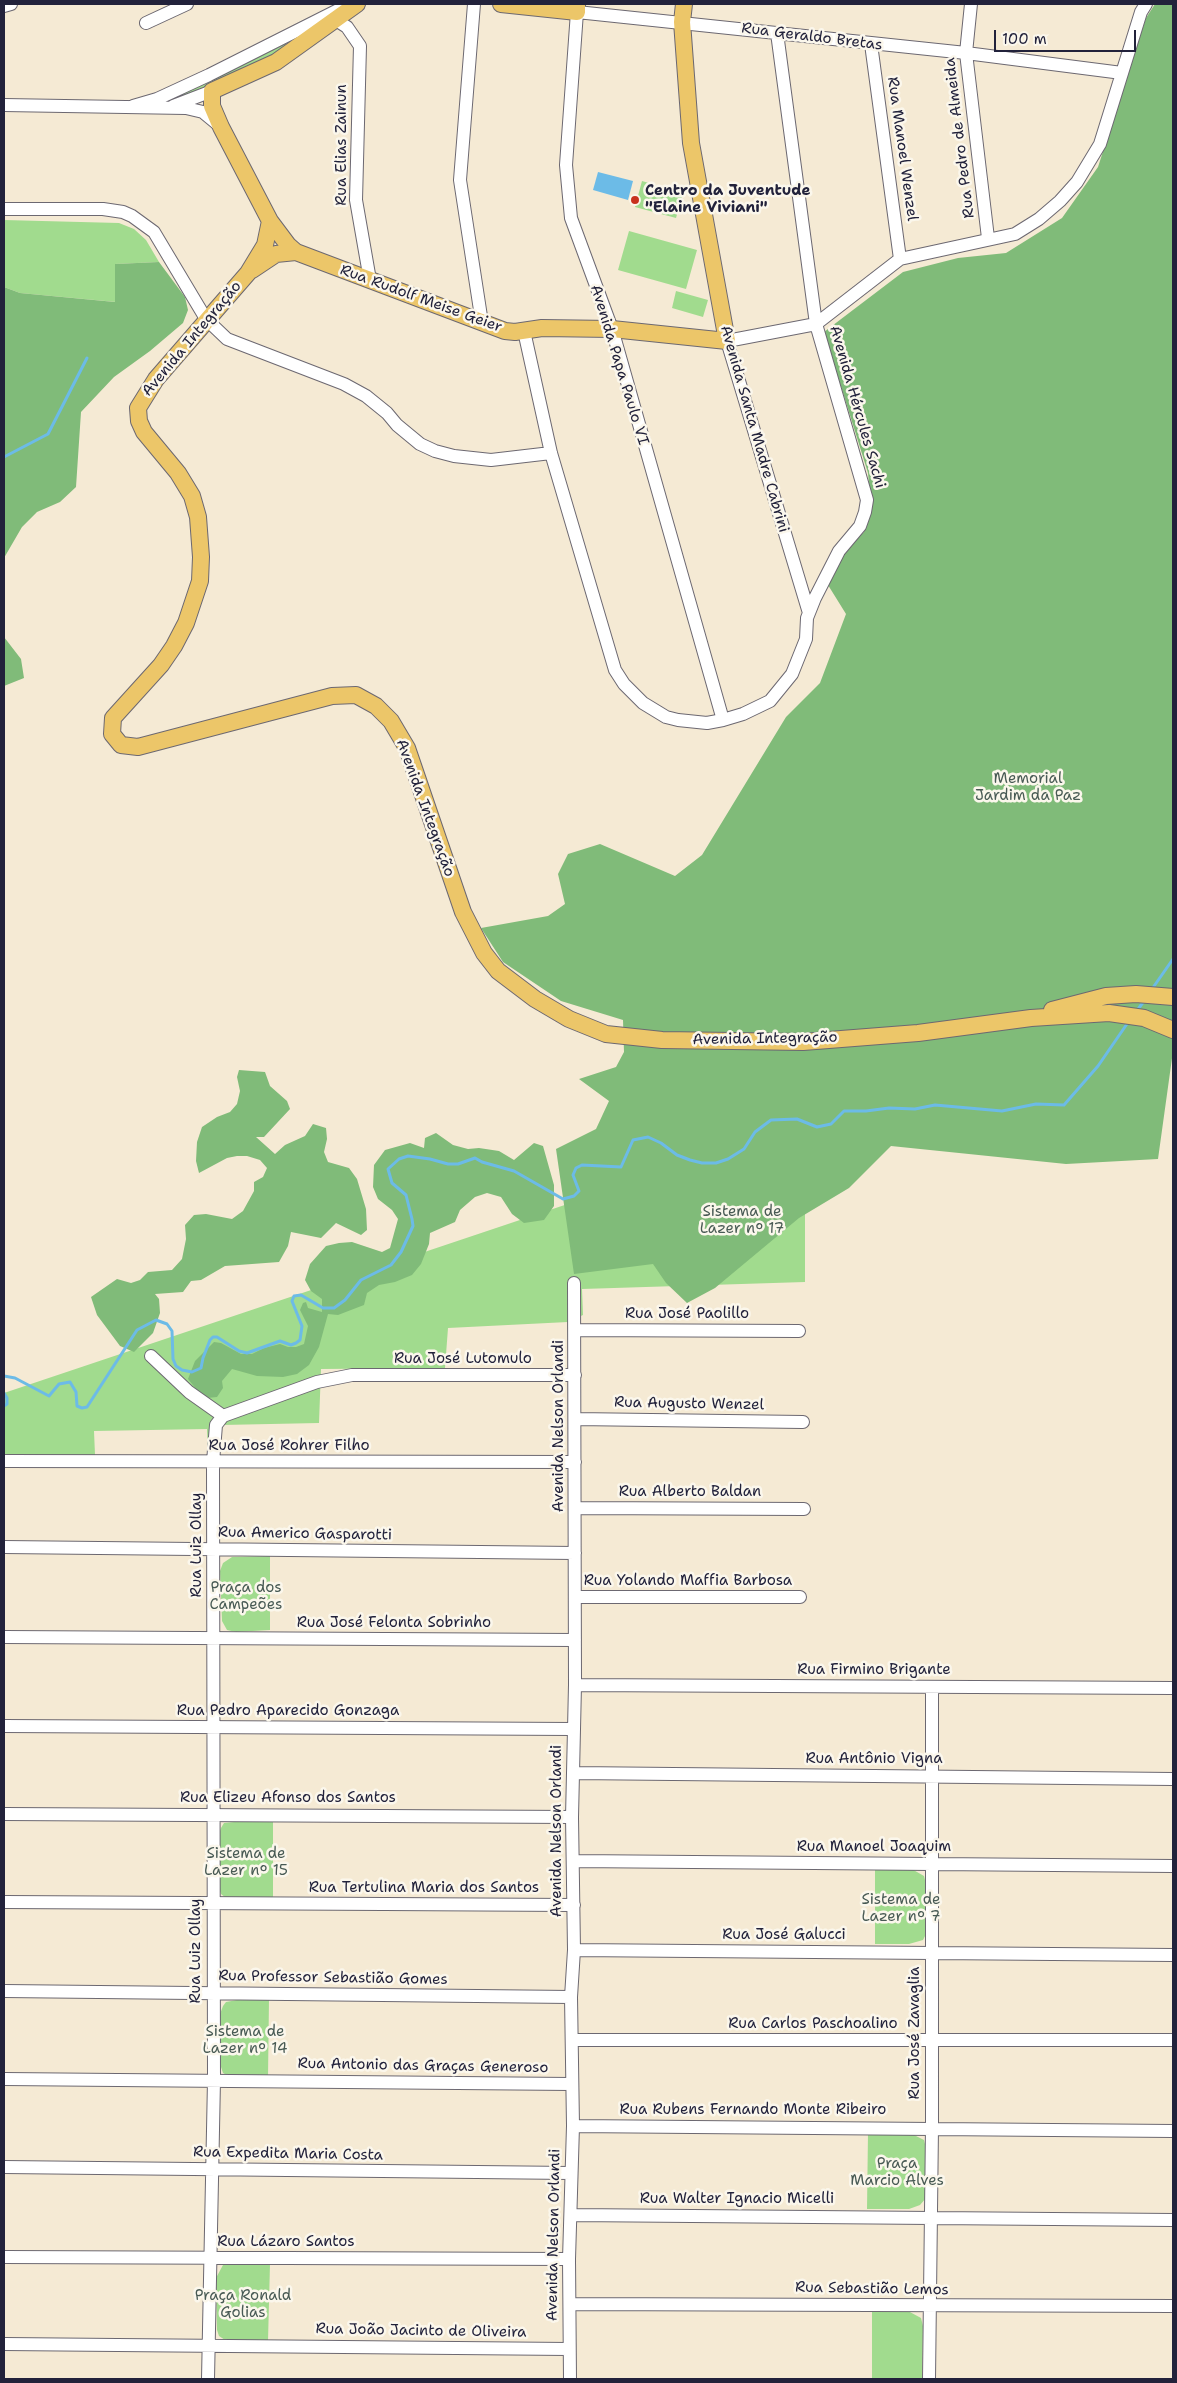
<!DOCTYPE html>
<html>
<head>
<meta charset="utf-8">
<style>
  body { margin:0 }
  #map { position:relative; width:1177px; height:2383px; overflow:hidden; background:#f5ead4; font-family:"Shantell Sans",sans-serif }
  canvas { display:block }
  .frame { position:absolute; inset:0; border:5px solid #22223b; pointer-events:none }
  .scale { position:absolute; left:994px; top:30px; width:142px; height:22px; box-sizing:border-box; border:2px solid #22223b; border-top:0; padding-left:6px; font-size:15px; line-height:18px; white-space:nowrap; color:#22223b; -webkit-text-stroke:4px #fbf7ec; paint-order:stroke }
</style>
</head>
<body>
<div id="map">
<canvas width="1177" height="2383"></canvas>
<div class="frame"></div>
<div class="scale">100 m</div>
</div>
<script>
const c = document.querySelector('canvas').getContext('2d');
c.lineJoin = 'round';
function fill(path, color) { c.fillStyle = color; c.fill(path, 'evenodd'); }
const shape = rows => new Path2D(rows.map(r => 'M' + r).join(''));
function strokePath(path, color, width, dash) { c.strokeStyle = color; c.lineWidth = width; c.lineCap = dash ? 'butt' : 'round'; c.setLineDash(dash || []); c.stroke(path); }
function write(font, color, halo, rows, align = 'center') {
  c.font = font + ' "Shantell Sans",sans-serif'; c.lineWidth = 5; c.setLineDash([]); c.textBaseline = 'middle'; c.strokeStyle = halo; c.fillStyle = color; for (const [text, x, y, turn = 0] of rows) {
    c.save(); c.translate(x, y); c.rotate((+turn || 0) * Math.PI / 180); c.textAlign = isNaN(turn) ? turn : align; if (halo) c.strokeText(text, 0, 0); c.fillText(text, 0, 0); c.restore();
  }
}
fill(shape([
  [285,42,288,48,202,93,161,103],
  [642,181,683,193,676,218,635,207],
  [4,220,119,223,134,229,146,240,159,262,115,264,116,302,20,293,4,287],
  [629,231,697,250,686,289,618,270],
  [676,291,708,300,703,317,672,308],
  [805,1136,805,1282,582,1289,583,1315,568,1322,448,1328,445,1368,321,1369,319,1423,222,1425,208,1455,207,1429,94,1431,95,1455,4,1458,4,1393,675,1168],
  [270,1556,270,1630,236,1632,227,1630,222,1621,220,1571,223,1563,232,1557],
  [273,1821,273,1898,226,1898,221,1894,219,1888,218,1836,221,1828,224,1823,234,1822],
  [875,1868,910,1868,924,1876,926,1884,926,1934,923,1940,909,1944,875,1944],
  [269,1999,268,2077,229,2076,223,2073,221,2067,220,2014,223,2006,226,2002,237,2000],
  [868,2133,910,2133,924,2140,926,2148,926,2198,920,2205,909,2209,867,2209],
  [233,2263,270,2264,268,2341,225,2340,219,2336,217,2330,216,2278,223,2265],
  [872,2311,908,2311,921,2318,923,2326,922,2379,872,2379]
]), '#a1db8e');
fill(shape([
  [1155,4,1173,4,1173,1051,1158,1159,1066,1164,891,1146,849,1188,799,1218,715,1288,687,1303,666,1283,653,1264,574,1274,556,1149,596,1129,609,1101,579,1079,616,1067,624,1052,623,1020,561,1001,503,962,481,928,548,916,565,904,558,874,568,854,600,844,675,876,702,855,786,717,820,683,846,614,828,585,844,552,864,532,871,506,868,473,824,332,903,272,958,258,1006,253,1062,218,1098,167,1146,18],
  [159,262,185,297,188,310,183,323,150,351,114,377,81,412,76,487,60,502,37,512,22,527,4,558,4,287,20,293,115,302,115,264],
  [4,637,21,659,24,678,4,686],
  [239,1070,265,1072,270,1086,287,1101,290,1109,264,1137,256,1137,275,1154,285,1145,305,1136,313,1124,326,1128,327,1139,324,1152,328,1162,349,1168,357,1179,366,1209,367,1230,361,1235,336,1223,321,1238,291,1232,288,1246,279,1262,225,1266,201,1280,191,1281,183,1292,155,1294,159,1299,160,1313,153,1333,134,1352,120,1346,97,1315,91,1297,117,1279,131,1283,140,1280,148,1272,172,1270,182,1259,186,1239,185,1225,194,1215,206,1214,232,1219,243,1211,254,1191,254,1182,263,1177,267,1168,260,1160,247,1156,237,1156,227,1158,199,1173,196,1161,197,1142,202,1127,217,1117,230,1112,237,1104,240,1091,237,1077],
  [436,1133,453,1145,468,1149,479,1148,499,1151,514,1160,534,1143,543,1146,554,1185,554,1206,544,1220,524,1223,512,1214,501,1197,487,1193,475,1197,460,1210,455,1222,430,1233,429,1244,421,1264,412,1275,395,1282,379,1285,367,1293,364,1305,338,1315,328,1314,319,1347,309,1365,297,1374,283,1377,257,1376,232,1369,222,1381,223,1388,217,1397,207,1398,197,1390,188,1379,195,1361,214,1342,221,1343,241,1354,252,1354,264,1348,280,1344,288,1347,296,1347,304,1344,308,1326,300,1310,303,1303,306,1302,308,1308,322,1312,322,1299,311,1291,305,1280,310,1264,326,1246,339,1243,352,1242,382,1252,390,1248,398,1219,392,1210,378,1199,373,1187,374,1165,385,1150,410,1143,424,1148,425,1138]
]), '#80bb79');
fill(shape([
  [598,172,633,181,628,200,593,190]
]), '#6cbbe7');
strokePath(shape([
  [4,457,48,434,87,358],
  [1152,989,1173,959],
  [1136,1012,1144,1001],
  [4,1376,15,1378,49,1396,59,1384,70,1382,76,1392,77,1406,82,1408,87,1407,137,1330,156,1320,167,1324,172,1331,173,1359,176,1366,182,1370,192,1372,201,1368,203,1358,210,1340,213,1337,217,1337,239,1351,247,1353,280,1341,291,1345,296,1343,300,1340,302,1326,292,1301,294,1296,301,1295,323,1308,334,1308,345,1300,361,1280,391,1265,401,1252,413,1226,412,1219,406,1195,392,1183,388,1169,399,1159,408,1156,430,1159,448,1164,458,1164,475,1158,482,1162,514,1171,563,1199,574,1196,579,1191,573,1175,576,1168,582,1165,621,1167,633,1140,648,1137,661,1143,677,1155,690,1160,702,1163,716,1163,728,1159,744,1149,755,1132,771,1120,797,1119,817,1127,831,1124,844,1111,866,1111,889,1108,915,1109,935,1105,1002,1111,1036,1104,1064,1105,1098,1066,1129,1021],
  [4,1393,7,1398,7,1404,4,1406]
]), '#6cbbe7', 3);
const minor = shape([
  [474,4,460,180,482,323],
  [971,4,966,53,988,238],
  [4,6,11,4],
  [336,20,347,27,360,46,356,200,370,280],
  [146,23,187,4],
  [871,44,900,259],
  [4,105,186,108,203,112,220,126],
  [133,106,157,99,209,75,344,7],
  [173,106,212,91],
  [4,209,103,209,123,212,132,216,154,232,206,319,227,339,344,384,366,396,387,413,397,425,420,444,435,451,454,456,491,460,551,453],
  [524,331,551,453,615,670,624,684,643,703,666,717,678,720,707,723,723,720,743,714,770,701,792,674,806,639,807,618,815,598,839,551,860,526,865,512,867,500,816,324,777,33],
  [809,613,727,341,816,324,900,259,1015,234,1039,219,1060,201,1077,182,1100,144,1141,12,1146,4],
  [723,720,612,329,571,218,566,165,577,12,966,53,1122,73],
  [575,1330,799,1331],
  [151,1356,189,1392,223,1416],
  [223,1416,317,1382,352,1375,575,1375],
  [575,1419,803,1422],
  [4,1461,575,1462],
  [576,1508,804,1509],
  [4,1547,575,1553],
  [575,1597,800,1597],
  [4,1637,575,1640],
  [575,1685,1173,1688],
  [4,1726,573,1729],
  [574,1773,1173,1779],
  [4,1814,572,1817],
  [574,1861,1173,1866],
  [4,1902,574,1905],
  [574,1950,1173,1955],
  [4,1991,571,1997],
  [572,2040,1173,2040],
  [4,2079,571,2084],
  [573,2126,1173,2131],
  [4,2167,571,2173],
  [572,2215,1173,2220],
  [4,2257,569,2259],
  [570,2304,1173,2306],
  [4,2344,569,2349],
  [208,2379,214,2080,213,1462,216,1425,223,1416],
  [570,2379,569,2259,573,2126,571,1997,574,1950,572,1817,575,1685,574,1283],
  [929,2379,932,2127,932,1687]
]);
const major = shape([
  [357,4,276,62,212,91,212,106,221,127,270,221,288,245,296,252,505,331,515,332,542,328,612,329,727,341,691,143,682,22,684,4],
  [501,4,577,12,577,4],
  [270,221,265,245,248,273,156,379,138,408,139,421,144,432,178,473,192,496,198,517,201,557,200,581,186,623,174,646,161,665,113,718,112,734,121,745,138,747,332,696,356,695,376,706,391,721,407,748,463,912,484,953,498,971,535,999,569,1019,606,1034,662,1040,803,1042,918,1033,1031,1018,1109,1013,1144,1018,1173,1030],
  [252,270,276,254,296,252],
  [1052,1010,1106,996,1136,994,1173,997]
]);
strokePath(minor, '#6c6871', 14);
strokePath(major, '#6c6871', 18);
strokePath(minor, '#fff', 12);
strokePath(major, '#ecc669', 16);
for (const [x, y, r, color] of [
  [635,200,5,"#c8321e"]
]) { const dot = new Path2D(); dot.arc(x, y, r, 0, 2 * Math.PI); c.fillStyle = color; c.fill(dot); strokePath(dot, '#fbf7ec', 2); }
write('15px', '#22223b', '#fbf7ec', [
  ["Rua Geraldo Bretas",812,37,7],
  ["Rua Pedro de Almeida",960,138,-97],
  ["Rua Elias Zainun",342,145,-90],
  ["Rua Manoel Wenzel",902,149,82],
  ["Rua Rudolf Meise Geier",421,299,20],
  ["Avenida Integração",192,339,-50],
  ["Avenida Papa Paulo VI",619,365,73],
  ["Avenida Hércules Sachi",857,407,74],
  ["Avenida Santa Madre Cabrini",754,429,74],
  ["Avenida Integração",425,808,70],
  ["Avenida Integração",765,1039,-1],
  ["Rua José Paolillo",687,1314],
  ["Rua José Lutomulo",463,1359],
  ["Rua Augusto Wenzel",689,1404,1],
  ["Avenida Nelson Orlandi",559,1426,-90],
  ["Rua José Rohrer Filho",289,1446],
  ["Rua Alberto Baldan",690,1492],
  ["Rua Americo Gasparotti",305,1534,1],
  ["Rua Luiz Ollay",197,1545,-90],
  ["Rua Yolando Maffia Barbosa",688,1581],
  ["Rua José Felonta Sobrinho",394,1623],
  ["Rua Firmino Brigante",874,1670],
  ["Rua Pedro Aparecido Gonzaga",288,1711],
  ["Rua Antônio Vigna",874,1759],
  ["Rua Elizeu Afonso dos Santos",288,1798],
  ["Avenida Nelson Orlandi",557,1831,-90],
  ["Rua Manoel Joaquim",874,1847],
  ["Rua Tertulina Maria dos Santos",424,1888],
  ["Rua José Galucci",784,1935],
  ["Rua Luiz Ollay",196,1951,-90],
  ["Rua Professor Sebastião Gomes",333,1978,1],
  ["Rua Carlos Paschoalino",813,2024],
  ["Rua José Zavaglia",915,2033,-90],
  ["Rua Antonio das Graças Generoso",423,2066,1],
  ["Rua Rubens Fernando Monte Ribeiro",753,2110],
  ["Rua Expedita Maria Costa",288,2154,1],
  ["Rua Walter Ignacio Micelli",737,2199],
  ["Avenida Nelson Orlandi",554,2235,-89],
  ["Rua Lázaro Santos",286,2242],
  ["Rua Sebastião Lemos",872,2289,1],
  ["Rua João Jacinto de Oliveira",421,2331,1]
]);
write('bold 15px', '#22223b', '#fbf7ec', [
  ["Centro da Juventude",645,191],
  ["\"Elaine Viviani\"",645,208]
], 'left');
write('15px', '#485a54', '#fbf7ec', [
  ["Memorial",1028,779],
  ["Jardim da Paz",1028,796],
  ["Sistema de",742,1212],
  ["Lazer nº 17",742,1229],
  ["Praça dos",246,1588],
  ["Campeões",246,1605],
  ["Sistema de",246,1854],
  ["Lazer nº 15",246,1871],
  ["Sistema de",901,1900],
  ["Lazer nº 7",901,1917],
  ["Sistema de",245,2032],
  ["Lazer nº 14",245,2049],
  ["Praça",897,2164],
  ["Marcio Alves",897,2181],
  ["Praça Ronald",243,2296],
  ["Golias",243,2313]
]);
</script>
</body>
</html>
